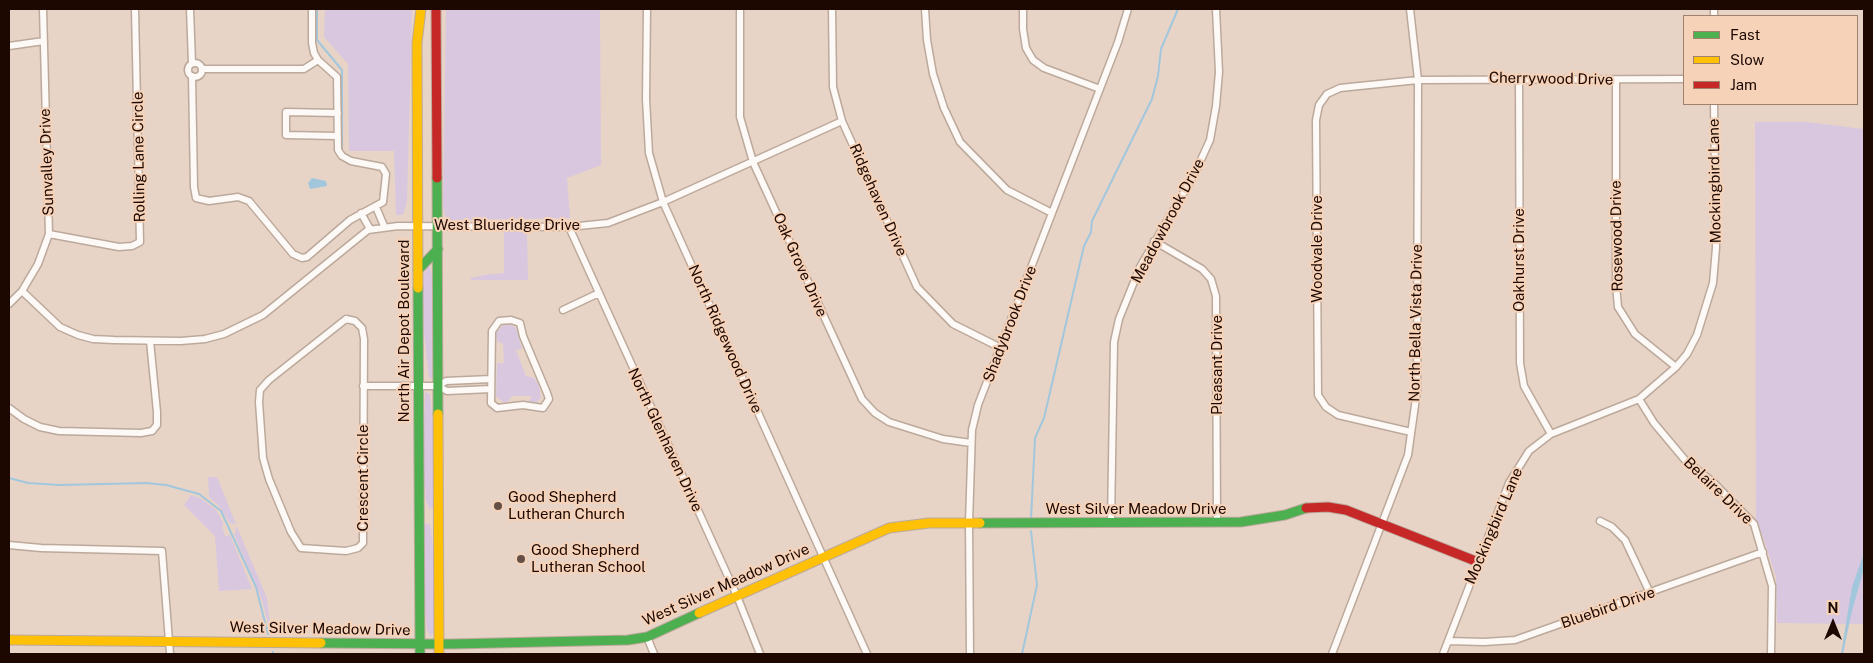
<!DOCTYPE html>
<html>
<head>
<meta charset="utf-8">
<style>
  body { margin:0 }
  #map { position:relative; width:1873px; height:663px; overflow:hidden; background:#e8d4c6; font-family:"Public Sans",sans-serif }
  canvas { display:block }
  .frame { position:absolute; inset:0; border:10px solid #1c0800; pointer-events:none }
  .legend { position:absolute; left:1683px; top:15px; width:175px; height:90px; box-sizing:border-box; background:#f6d2b8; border:1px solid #9f816e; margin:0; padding:6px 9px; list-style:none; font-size:15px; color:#1c0800 }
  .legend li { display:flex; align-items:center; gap:10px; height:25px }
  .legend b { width:25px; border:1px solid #9f816e }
  .north { position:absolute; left:1808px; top:598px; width:50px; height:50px; -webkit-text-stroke:4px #f6d2b8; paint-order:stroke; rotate:0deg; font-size:14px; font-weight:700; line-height:20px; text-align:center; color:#1c0800 }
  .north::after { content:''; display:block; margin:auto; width:18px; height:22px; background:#1c0800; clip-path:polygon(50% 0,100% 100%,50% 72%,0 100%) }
</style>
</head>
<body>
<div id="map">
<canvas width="1873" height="663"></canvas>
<div class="frame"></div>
<ul class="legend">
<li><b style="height:6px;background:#4caf50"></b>Fast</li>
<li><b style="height:6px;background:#ffc107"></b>Slow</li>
<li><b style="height:6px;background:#c62828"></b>Jam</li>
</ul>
<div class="north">N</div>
</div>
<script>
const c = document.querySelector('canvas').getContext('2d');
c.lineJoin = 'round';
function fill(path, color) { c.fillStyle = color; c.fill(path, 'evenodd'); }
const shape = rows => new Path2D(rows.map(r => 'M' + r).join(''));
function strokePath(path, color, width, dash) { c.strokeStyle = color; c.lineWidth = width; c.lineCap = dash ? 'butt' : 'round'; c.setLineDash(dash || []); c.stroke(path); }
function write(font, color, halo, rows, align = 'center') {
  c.font = font + ' "Public Sans",sans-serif'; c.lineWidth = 4; c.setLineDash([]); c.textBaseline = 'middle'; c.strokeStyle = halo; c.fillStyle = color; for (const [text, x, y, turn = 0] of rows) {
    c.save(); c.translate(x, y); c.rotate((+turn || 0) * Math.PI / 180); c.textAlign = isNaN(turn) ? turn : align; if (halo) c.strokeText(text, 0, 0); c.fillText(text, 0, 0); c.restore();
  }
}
fill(shape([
  [325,9,412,9,407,202,403,215,396,215,394,151,349,151,348,64,324,37],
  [446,9,600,9,601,165,567,178,570,218,450,220,445,216,443,205],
  [1755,122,1806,122,1864,129,1864,624,1777,623,1776,577,1763,537,1756,522],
  [504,230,527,230,528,280,471,280,471,278,484,275,504,273],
  [429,264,433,278,434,372,432,378,429,378,424,333,422,278],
  [503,325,511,325,516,328,522,349,516,350,526,376,534,378,539,386,541,398,535,403,528,403,532,396,512,396,508,402,503,402,496,396,497,363,504,363,503,344,497,341,496,333],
  [425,392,430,394,434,437,434,505,430,510,426,501,423,465],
  [208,477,217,477,236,524,230,523,218,505,209,497],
  [191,495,200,498,216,510,224,524,222,525,225,536,230,535,252,589,219,591,215,536,184,505],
  [426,523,430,525,431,529,434,561,434,630,431,637,427,630,424,596,423,528],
  [237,527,267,598,271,635,262,600,234,534,236,532,235,528]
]), '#d8c7df');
fill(shape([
  [312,178,326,181,327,186,310,189,308,183],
  [1864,553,1864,568,1851,615,1843,654,1841,654,1852,587]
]), '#a2c7dd');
strokePath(shape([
  [317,9,317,40,342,70,342,151],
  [9,478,28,483,59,485,147,483,166,485,199,494,221,511,256,587,268,634],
  [1031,519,1035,438,1044,418,1084,246,1091,232,1092,221,1152,99,1158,76,1161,49,1178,9],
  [273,652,273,654],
  [1022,654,1037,585,1031,531]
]), '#a2c7dd', 2);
const street = shape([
  [190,9,192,63],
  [647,9,646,99,649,153,663,202,867,654],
  [740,9,740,117,753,162,862,399,875,413,889,422,943,439,971,443],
  [832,9,833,87,842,121,917,287,953,324,1001,348],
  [925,9,927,40,933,74,944,108,960,142,1007,190,1052,213],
  [1023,9,1023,29,1026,48,1033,60,1044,68,1100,89],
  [1714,16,1714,9],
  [9,46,44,41],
  '188 70a7 7 0 1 1 14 0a7 7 0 1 1-14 0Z',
  [202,69,304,69,318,60],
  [192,76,194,187,196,198,209,201,238,197,249,201,293,254,302,258,307,257,350,220,383,202,386,174,382,167,351,161,342,156,338,150,337,77,318,60,314,53,312,43,312,9],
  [1519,78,1520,363,1524,386,1551,434],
  [1616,80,1616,285,1618,307,1635,334,1676,367],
  [337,136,286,135,286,112,338,113],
  [376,207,384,226],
  [361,213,370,229],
  [569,227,737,596,760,654],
  [49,234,119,247,132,246,140,242,135,9],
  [1154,241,1202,269,1211,279,1216,296,1217,522],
  [22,291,60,327,78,335,93,339,114,340,181,341,205,339,224,334,263,315,368,230,398,226,569,227,608,223,663,202,842,121],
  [9,304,22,291,38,264,49,234,43,9],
  [563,310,599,293],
  [346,319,355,321,362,328,364,339,363,543,358,548,346,551,301,548,291,532,269,479,263,458,259,402,260,390,269,380,346,319],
  [511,320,520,323,523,336,547,393,549,399,543,408,523,405,497,408,491,403,492,331,499,321,511,320],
  [363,386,438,386],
  [438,386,447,391,491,389],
  [438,386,446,381,491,379],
  [1639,399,1654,423,1685,460,1713,482,1754,524,1772,586,1771,654],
  [9,408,24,419,40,427,59,431,141,433,152,431,157,425,157,412,150,341],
  [1411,432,1338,415,1326,407,1318,395,1316,120,1319,105,1327,94,1340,88,1418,80,1684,79],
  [1600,521,1612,527,1625,540,1650,593],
  [1111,522,1114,342,1119,319,1140,267,1194,175,1210,140,1216,106,1219,72,1216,9],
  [9,545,41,548,162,551,170,654],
  [647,637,654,654],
  [1449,641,1484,642,1515,640,1763,552],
  [970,654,969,523,972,430,978,405,1118,42,1128,9],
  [1332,654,1408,455,1417,391,1418,80,1410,9],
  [1443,654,1509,483,1529,451,1551,434,1639,399,1676,367,1687,354,1697,335,1713,283,1716,248,1714,104]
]);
const fast = shape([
  [437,178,438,414],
  [418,270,438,249],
  [418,288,420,654],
  [980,523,1241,522,1285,515,1306,508],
  [321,643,452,644,628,640,647,637,699,613]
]);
const slow = shape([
  [418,288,417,43,421,9],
  [438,414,439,654],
  [699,613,889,528,929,523,980,523],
  [9,640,321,643]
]);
const jam = shape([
  [436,9,437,178],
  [1306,508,1328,507,1346,510,1478,562]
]);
strokePath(street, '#bca99b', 9);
strokePath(fast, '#bca99b', 11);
strokePath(slow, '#bca99b', 11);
strokePath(jam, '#bca99b', 11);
strokePath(street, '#fcf9f6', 6);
strokePath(fast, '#4caf50', 9);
strokePath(slow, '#ffc107', 9);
strokePath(jam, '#c62828', 9);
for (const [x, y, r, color] of [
  [498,506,5,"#634f45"],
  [521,559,5,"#634f45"]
]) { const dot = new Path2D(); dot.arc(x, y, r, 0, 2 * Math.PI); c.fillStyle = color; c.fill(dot); strokePath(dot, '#f6d2b8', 2); }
write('15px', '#1c0800', '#f6d2b8', [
  ["Cherrywood Drive",1551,79,1],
  ["Rolling Lane Circle",139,157,-91],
  ["Sunvalley Drive",47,162,-92],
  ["Mockingbird Lane",1715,181,-91],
  ["Ridgehaven Drive",878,200,66],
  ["Meadowbrook Drive",1168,221,-62],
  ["West Blueridge Drive",507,225],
  ["Rosewood Drive",1617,236,-91],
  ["Woodvale Drive",1317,249,-90],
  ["Oakhurst Drive",1519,260,-90],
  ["Oak Grove Drive",800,265,66],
  ["North Bella Vista Drive",1416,323,-89],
  ["Shadybrook Drive",1010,324,-69],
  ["North Air Depot Boulevard",404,331,-90],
  ["North Ridgewood Drive",725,339,66],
  ["Pleasant Drive",1217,365,-90],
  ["North Glenhaven Drive",665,440,65],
  ["Crescent Circle",363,478,-90],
  ["Belaire Drive",1718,491,44],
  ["West Silver Meadow Drive",1136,509],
  ["Mockingbird Lane",1494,526,-67],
  ["West Silver Meadow Drive",726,585,-24],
  ["Bluebird Drive",1608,608,-19],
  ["West Silver Meadow Drive",320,629,1]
]);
write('15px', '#1c0800', '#f6d2b8', [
  ["Good Shepherd",508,497],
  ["Lutheran Church",508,514],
  ["Good Shepherd",531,550],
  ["Lutheran School",531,567]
], 'left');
</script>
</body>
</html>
